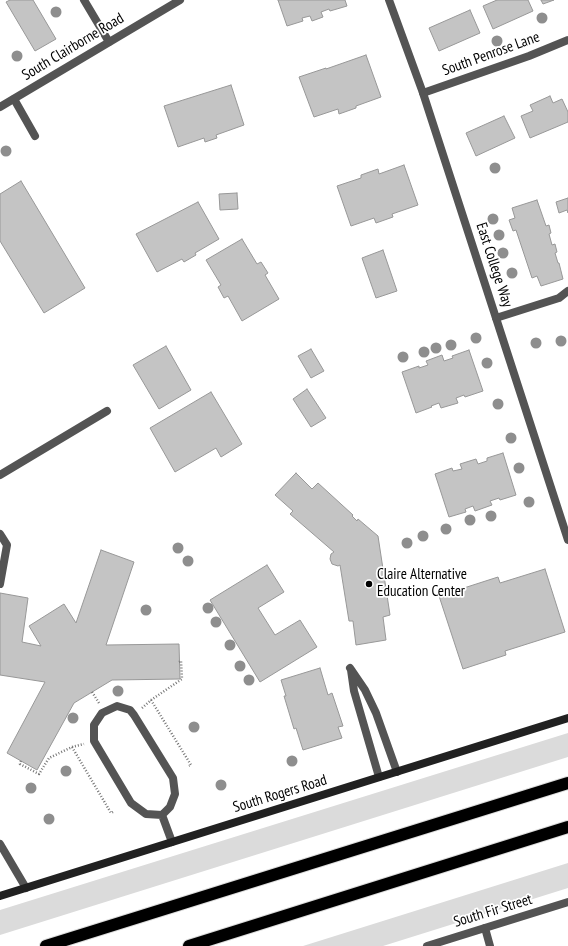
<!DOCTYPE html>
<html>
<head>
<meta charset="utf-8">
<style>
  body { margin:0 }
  canvas { display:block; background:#fff }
</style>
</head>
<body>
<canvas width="568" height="946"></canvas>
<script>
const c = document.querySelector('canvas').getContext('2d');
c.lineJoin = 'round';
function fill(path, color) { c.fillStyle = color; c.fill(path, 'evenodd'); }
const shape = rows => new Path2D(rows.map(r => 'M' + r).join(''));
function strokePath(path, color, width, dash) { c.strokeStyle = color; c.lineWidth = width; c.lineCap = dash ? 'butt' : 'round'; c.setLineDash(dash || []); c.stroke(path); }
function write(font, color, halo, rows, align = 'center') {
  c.font = font + ' "PT Sans Narrow",sans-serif'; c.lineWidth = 3.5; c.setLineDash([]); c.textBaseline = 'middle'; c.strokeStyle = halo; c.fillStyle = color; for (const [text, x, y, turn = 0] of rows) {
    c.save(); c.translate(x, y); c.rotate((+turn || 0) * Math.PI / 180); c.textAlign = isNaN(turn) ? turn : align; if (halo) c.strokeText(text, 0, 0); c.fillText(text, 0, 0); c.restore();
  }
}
fill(shape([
  [568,733,568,757,0,935,0,910],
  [568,863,568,888,383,946,303,946]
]), '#dbdbdb');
const building = shape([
  [10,0,33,0,56,39,35,51,6,2,10,0],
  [278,0,345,0,347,6,330,11,329,9,321,12,323,17,312,21,310,16,302,18,303,21,287,26,278,0],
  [497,0,528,0,533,11,493,29,483,6,497,0],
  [541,0,554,0,543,4,541,0],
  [470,10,480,33,439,51,429,28,470,10],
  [366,55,381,97,356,106,356,108,339,114,338,109,314,117,299,77,326,68,326,69,366,55],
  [231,85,244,125,216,135,217,138,205,142,204,138,178,147,164,106,231,85],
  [550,96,553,103,562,99,568,112,568,122,530,138,521,116,533,111,530,105,550,96],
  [504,116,515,138,476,156,466,133,504,116],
  [404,165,418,205,392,214,393,217,376,223,374,218,351,226,337,186,361,178,361,175,378,169,379,174,404,165],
  [21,181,85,288,44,313,0,241,0,194,21,181],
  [237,193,238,209,220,210,219,194,237,193],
  [568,198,568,213,567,210,559,213,556,202,568,198],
  [537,200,546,226,549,225,551,233,549,234,552,245,555,244,557,252,555,253,558,263,559,263,563,279,541,286,537,276,532,278,516,230,513,231,509,220,515,218,512,208,537,200],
  [198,202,219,239,195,253,196,255,184,262,182,259,157,272,136,234,198,202],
  [242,239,257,264,261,262,268,273,265,275,279,299,242,321,228,296,224,298,218,287,221,285,206,260,242,239],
  [383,250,397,291,376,298,362,258,383,250],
  [166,346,191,390,159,409,133,365,166,346],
  [311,349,324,371,311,378,298,356,311,349],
  [469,350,483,391,465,397,464,395,456,398,458,403,441,408,439,403,431,406,432,407,416,413,402,372,419,366,419,368,428,365,426,361,442,355,444,361,453,358,452,356,469,350],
  [307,389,326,418,311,427,293,399,307,389],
  [211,392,242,444,221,457,216,448,175,472,150,428,211,392],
  [503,453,516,495,500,500,499,498,490,501,492,505,475,511,473,506,465,509,466,512,449,517,435,474,452,468,453,471,462,469,460,464,476,459,478,464,487,461,487,458,503,453],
  [296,473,312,489,318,483,353,515,352,516,357,521,358,519,378,536,390,615,383,617,386,640,356,645,353,621,349,621,340,565,338,566,332,564,330,559,331,554,334,552,290,514,293,511,275,495,296,473],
  [101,550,134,562,106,645,179,644,180,679,112,680,74,703,37,770,7,753,45,682,0,675,0,593,28,598,22,642,41,646,29,626,64,604,76,623,101,550],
  [267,565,284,592,258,608,275,635,300,620,317,647,260,682,210,600,267,565],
  [545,569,565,632,505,651,506,655,463,669,439,596,498,577,500,583,545,569],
  [320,668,328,695,332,693,343,726,338,727,342,738,303,750,296,728,294,729,284,696,286,696,281,680,320,668]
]);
fill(building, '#c4c4c4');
strokePath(building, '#989898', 1);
const motorway = shape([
  [46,946,568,783],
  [189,946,568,827]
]);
strokePath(motorway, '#dbdbdb', 14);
strokePath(shape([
  [92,692,99,703],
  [151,700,191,765,189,766],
  [142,708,151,700,182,679,181,661,179,662],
  [72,747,111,813,113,812],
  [21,761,20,764,39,774,49,758,72,747,84,744]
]), '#767676', 2.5, [1, 2]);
strokePath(shape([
  [14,99,35,136],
  [496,318,559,298,568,291],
  [0,475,107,411],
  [0,534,7,545,0,584],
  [350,668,365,690,376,713,397,772],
  [351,670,354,691,379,777],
  [162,815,170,807,175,794,173,778,134,715,130,710,117,706,102,713,94,725,94,741,131,803,146,814,162,815,172,842],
  [0,844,26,888],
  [485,928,490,946]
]), '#545454', 8);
strokePath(shape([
  [84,0,109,42],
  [423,93,529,56,568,40],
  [427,946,568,902]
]), '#545454', 8);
strokePath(shape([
  [389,0,423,93,568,540],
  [0,107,180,0]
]), '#545454', 8);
strokePath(shape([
  [0,896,568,718]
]), '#212121', 8);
strokePath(motorway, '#000', 12);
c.fillStyle = '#8e8e8e';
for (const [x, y] of [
  [56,12],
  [542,18],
  [497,41],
  [17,56],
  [6,151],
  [495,168],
  [493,219],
  [499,235],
  [503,253],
  [512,273],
  [476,338],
  [561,341],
  [536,343],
  [451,345],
  [436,348],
  [424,352],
  [403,357],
  [487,363],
  [498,404],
  [511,438],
  [519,468],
  [529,502],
  [491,516],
  [470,520],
  [446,529],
  [423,536],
  [407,543],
  [178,548],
  [188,561],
  [208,608],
  [146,610],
  [216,622],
  [230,645],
  [240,666],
  [249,680],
  [118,691],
  [73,718],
  [194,727],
  [292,761],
  [66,771],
  [221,785],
  [31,788],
  [49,819]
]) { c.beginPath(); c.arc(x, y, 5.5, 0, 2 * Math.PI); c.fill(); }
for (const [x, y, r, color] of [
  [369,584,4,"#000"]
]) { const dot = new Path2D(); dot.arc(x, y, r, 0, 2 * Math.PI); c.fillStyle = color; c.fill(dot); strokePath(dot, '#fff', 1.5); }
write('15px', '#000', '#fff', [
  ["South Clairborne Road",73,47,-31],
  ["South Penrose Lane",491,54,-20],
  ["East College Way",494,265,72],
  ["South Rogers Road",280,794,-17],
  ["South Fir Street",493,911,-17]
]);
write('15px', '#000', '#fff', [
  ["Claire Alternative",377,575],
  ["Education Center",377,592]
], 'left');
</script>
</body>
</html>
